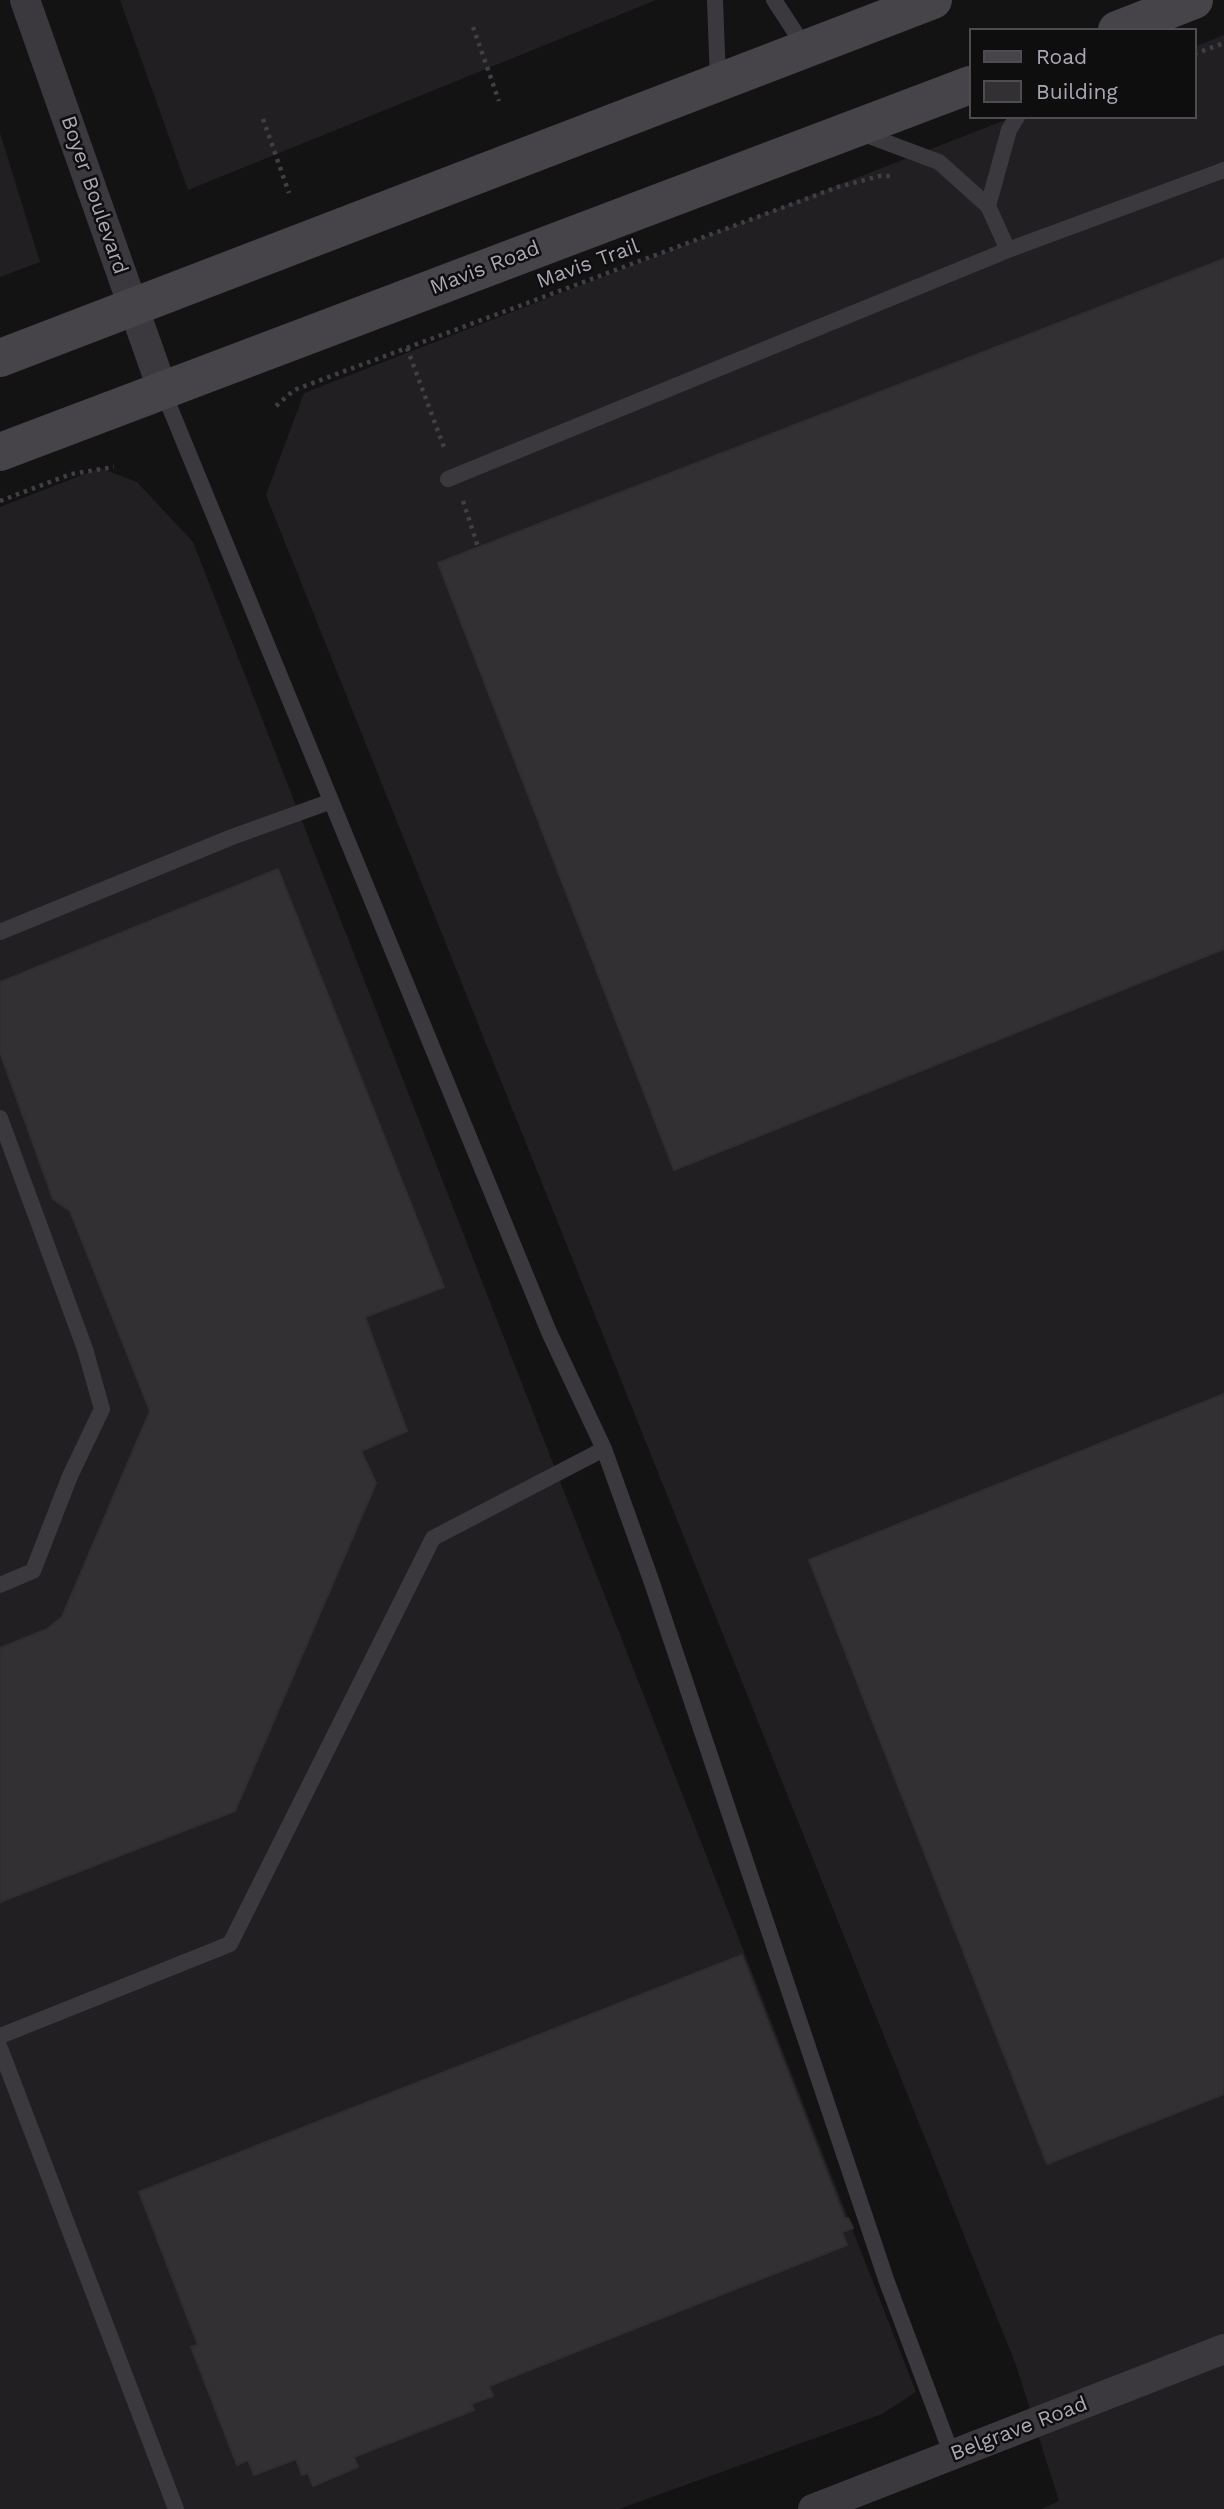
<!DOCTYPE html>
<html>
<head>
<meta charset="utf-8">
<style>
  body { margin:0 }
  #map { position:relative; width:1224px; height:2509px; overflow:hidden; background:#141314; font-family:"Work Sans",sans-serif }
  canvas { display:block }
  .legend { position:absolute; left:969px; top:28px; width:228px; height:91px; box-sizing:border-box; background:#0f0e0f; border:2px solid #4e4b51; margin:0; padding:9px 12px; list-style:none; font-size:21px; color:#aca6b3 }
  .legend li { display:flex; align-items:center; gap:14px; height:35px }
  .legend b { width:35px; border:2px solid #4e4b51 }
</style>
</head>
<body>
<div id="map">
<canvas width="1224" height="2509"></canvas>
<ul class="legend">
<li><b style="height:9px;background:#464349"></b>Road</li>
<li><b style="height:19px;background:#333033"></b>Building</li>
</ul>
</div>
<script>
const c = document.querySelector('canvas').getContext('2d');
c.lineJoin = 'round';
function fill(path, color) { c.fillStyle = color; c.fill(path, 'evenodd'); }
const shape = rows => new Path2D(rows.map(r => 'M' + r).join(''));
function strokePath(path, color, width, dash) { c.strokeStyle = color; c.lineWidth = width; c.lineCap = dash ? 'butt' : 'round'; c.setLineDash(dash || []); c.stroke(path); }
function write(font, color, halo, rows, align = 'center') {
  c.font = font + ' "Work Sans",sans-serif'; c.lineWidth = 5; c.setLineDash([]); c.textBaseline = 'middle'; c.strokeStyle = halo; c.fillStyle = color; for (const [text, x, y, turn = 0] of rows) {
    c.save(); c.translate(x, y); c.rotate((+turn || 0) * Math.PI / 180); c.textAlign = isNaN(turn) ? turn : align; if (halo) c.strokeText(text, 0, 0); c.fillText(text, 0, 0); c.restore();
  }
}
fill(shape([
  [120,0,656,0,188,190],
  [1224,35,1224,2509,1041,2509,1059,2501,1016,2365,266,495,304,393,1013,117,1194,117,1194,47],
  [0,133,40,262,0,277],
  [100,468,137,482,193,542,916,2392,882,2414,619,2509,0,2509,0,507]
]), '#211f21');
const building = shape([
  [1224,259,1224,949,674,1170,438,563,1224,259],
  [278,869,444,1287,365,1317,407,1431,361,1451,376,1483,235,1811,0,1902,0,1648,47,1629,62,1617,150,1411,70,1211,53,1199,0,1052,0,982,278,869],
  [1224,1394,1224,2094,1047,2164,809,1560,1224,1394],
  [742,1955,845,2219,848,2218,853,2228,842,2232,847,2245,489,2386,493,2396,471,2404,474,2410,354,2457,358,2467,313,2486,308,2473,302,2475,296,2459,254,2475,248,2460,237,2465,191,2347,198,2345,139,2192,742,1955]
]);
fill(building, '#333033');
strokePath(building, '#2f2d30', 2);
strokePath(shape([
  [473,27,499,101],
  [1194,54,1224,43],
  [263,119,289,193],
  [407,348,445,450],
  [276,406,294,390,838,187,880,176,892,176],
  [0,501,71,474,114,467],
  [463,501,478,547]
]), '#413f45', 4.5, [3.5, 5]);
strokePath(shape([
  [715,0,718,81],
  [774,0,806,49],
  [861,133,939,162,988,206,1008,250,1224,170],
  [988,206,1009,130,1017,117],
  [163,391,549,1332,604,1449,651,1580,887,2282,952,2455],
  [448,479,1008,250],
  [0,932,232,837,329,802],
  [0,1118,85,1349,102,1409,70,1476,33,1571,0,1585],
  [0,2036,230,1944,433,1538,604,1449],
  [0,2048,176,2509]
]), '#3c393e', 16);
strokePath(shape([
  [25,0,163,391],
  [813,2509,1224,2349]
]), '#3c393e', 30);
strokePath(shape([
  [1117,30,1194,0],
  [0,358,933,0],
  [0,452,970,85]
]), '#464349', 38);
write('21px', '#aca6b3', '#0f0e0f', [
  ["Boyer Boulevard",94,195,71],
  ["Mavis Trail",588,264,-20],
  ["Mavis Road",485,268,-21],
  ["Belgrave Road",1019,2429,-21]
]);
</script>
</body>
</html>
